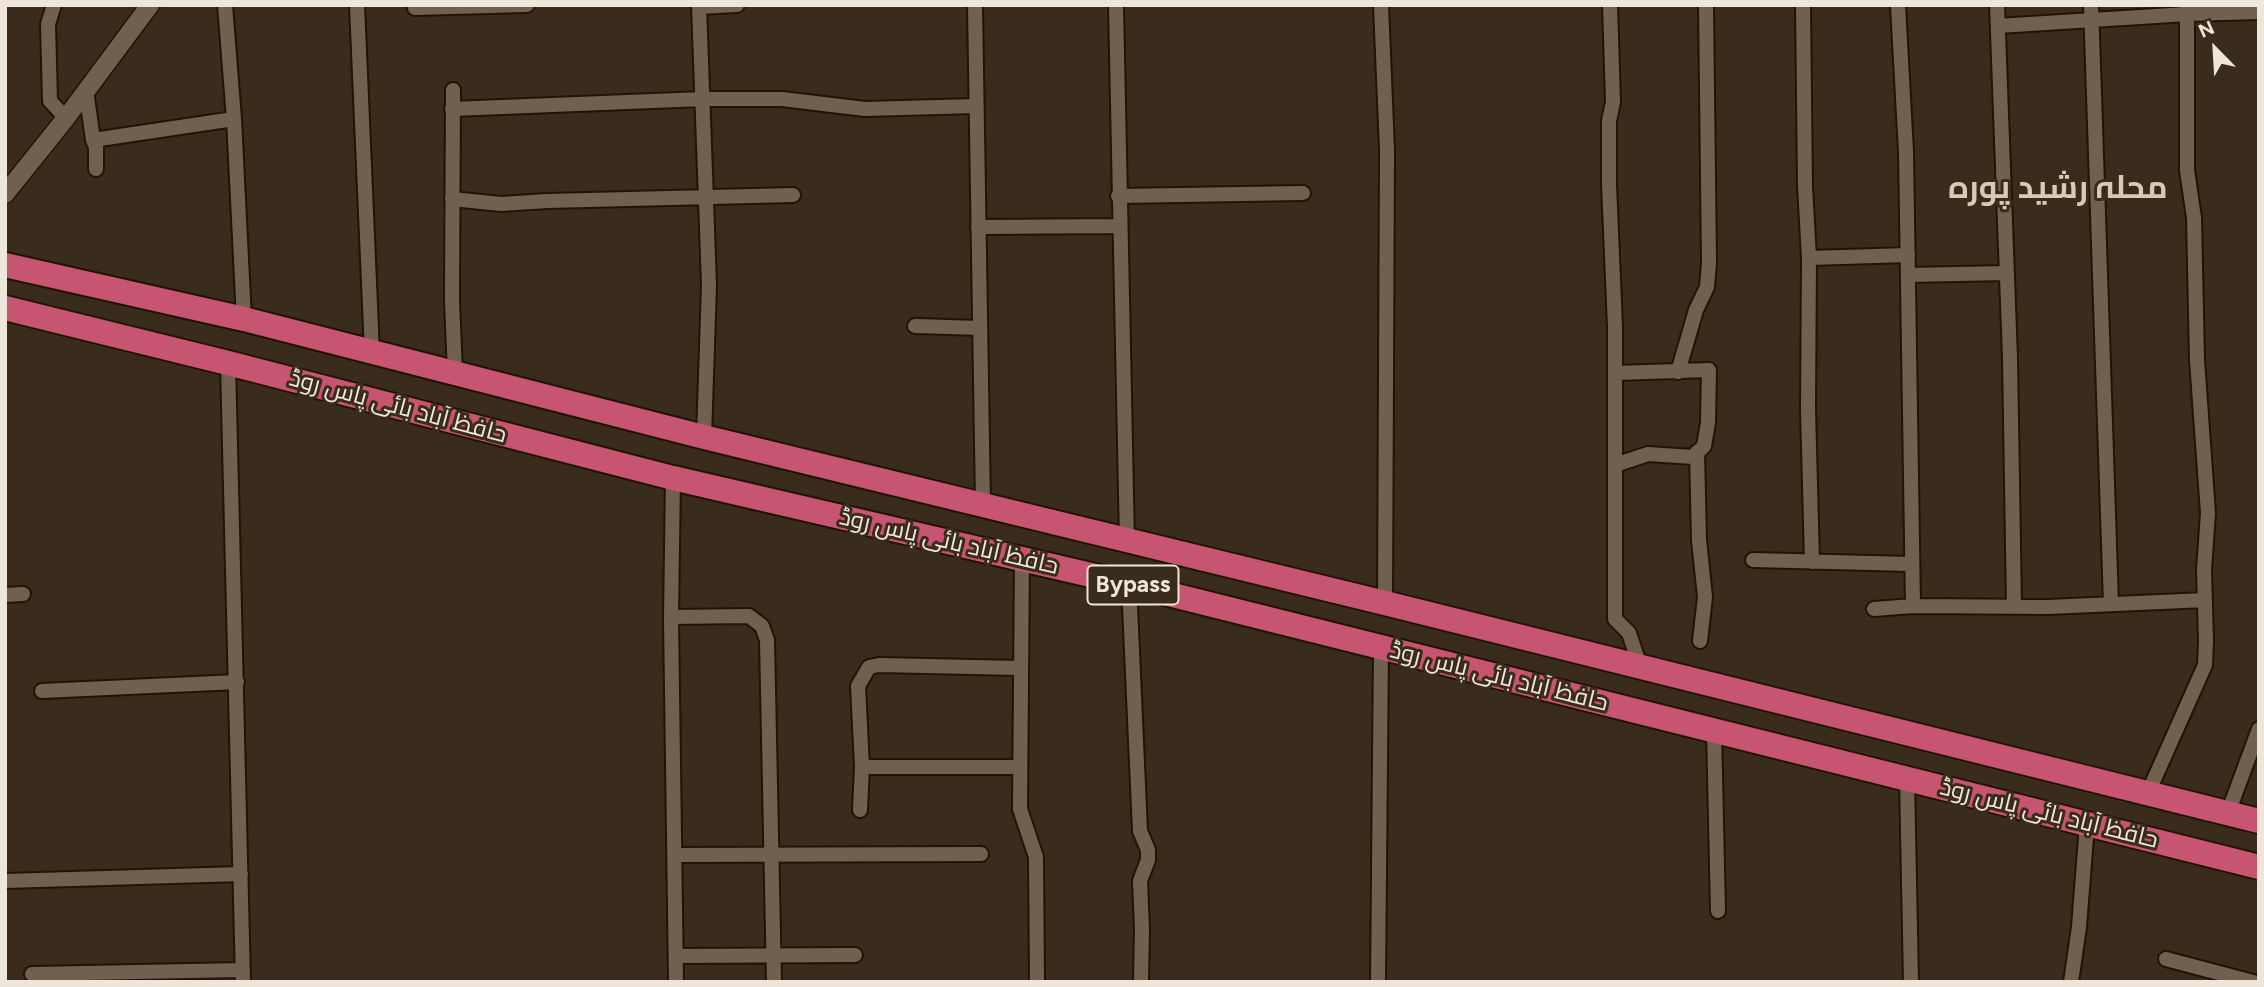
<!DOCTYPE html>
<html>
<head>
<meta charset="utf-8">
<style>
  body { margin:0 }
  #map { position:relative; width:2264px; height:987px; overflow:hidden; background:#3a2c1c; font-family:Figtree,sans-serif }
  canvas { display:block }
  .frame { position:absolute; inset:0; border:7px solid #eee5db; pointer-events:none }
  .north { position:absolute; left:2180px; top:14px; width:70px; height:70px; -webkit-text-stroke:5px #3a2c1c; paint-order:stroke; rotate:336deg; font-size:19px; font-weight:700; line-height:28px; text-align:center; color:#eee5db }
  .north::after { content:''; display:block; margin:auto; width:24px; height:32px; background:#eee5db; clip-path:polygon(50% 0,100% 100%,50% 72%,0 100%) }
</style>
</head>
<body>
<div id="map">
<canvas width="2264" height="987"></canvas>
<div class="frame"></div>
<div class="north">N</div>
</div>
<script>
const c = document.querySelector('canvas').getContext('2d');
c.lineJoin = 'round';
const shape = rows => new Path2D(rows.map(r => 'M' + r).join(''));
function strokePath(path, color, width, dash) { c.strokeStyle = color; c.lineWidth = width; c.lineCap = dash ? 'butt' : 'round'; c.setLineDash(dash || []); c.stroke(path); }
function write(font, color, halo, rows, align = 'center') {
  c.font = font + ' Figtree,Cairo,sans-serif'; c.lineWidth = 6; c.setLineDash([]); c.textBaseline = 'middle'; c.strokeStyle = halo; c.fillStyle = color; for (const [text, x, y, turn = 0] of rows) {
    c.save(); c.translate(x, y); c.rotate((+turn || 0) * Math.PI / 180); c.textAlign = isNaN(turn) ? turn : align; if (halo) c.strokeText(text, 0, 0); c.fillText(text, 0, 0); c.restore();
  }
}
const minor = shape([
  [54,5,48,24,50,101,66,118],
  [225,5,234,119,244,319],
  [357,5,372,352],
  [699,5,709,285,704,437],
  [975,5,983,505],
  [1116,5,1127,541],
  [1381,5,1387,150,1385,603],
  [1610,5,1613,102,1609,121,1609,184,1615,327,1615,619,1629,633,1640,666],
  [1803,5,1805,186,1809,258,1808,409,1812,562],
  [1898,5,1906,152,1913,606],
  [1997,5,2010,358,2014,606],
  [2091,5,2111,604],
  [699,7,737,5],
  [415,8,527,5],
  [1998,26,2187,14,2259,12],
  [86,90,93,140,96,147,96,169],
  [453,90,452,301,455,373],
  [452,109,703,99,782,99,865,109,976,106],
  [93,140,234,119],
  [1118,196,1303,193],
  [452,199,501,204,547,201,793,195],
  [978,227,1119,226],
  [1809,258,1908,255],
  [1908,275,2005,273],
  [915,326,980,328],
  [228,363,243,982],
  [1678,372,1696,310,1707,287,1709,263,1706,5],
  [1697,452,1699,540,1705,597,1700,641],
  [1615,465,1648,454,1693,457,1704,446,1708,423,1709,370,1615,373],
  [673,478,671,617,676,982],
  [1022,558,1020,809,1036,857,1037,982],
  [1753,560,1911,564],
  [1129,584,1140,831,1148,850,1148,860,1140,881,1142,929,1141,982],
  [5,595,23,594],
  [1874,609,1913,606,2048,607,2205,600],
  [671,617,749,616,762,626,767,640,774,982],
  [42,691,237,682],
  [1714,730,1718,911],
  [862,767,1019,767],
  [1907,779,1911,982],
  [2148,793,2205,665,2206,641,2204,570,2208,513,2197,360,2194,218,2187,170,2187,5],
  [860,810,862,767,858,686,869,667,879,665,1020,668],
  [2228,813,2259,729],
  [675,855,981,854],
  [5,881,241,874],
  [676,956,855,955],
  [2166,959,2253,982],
  [32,974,243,970],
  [1378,982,1381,647],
  [2071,982,2079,927,2087,824]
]);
const tertiary = shape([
  [5,194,66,118,150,5]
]);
const trunk = shape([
  [5,265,244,319,704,437,1385,603,2259,821],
  [5,308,228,363,673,478,1121,582,2259,867]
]);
strokePath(minor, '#211406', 18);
strokePath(tertiary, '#211406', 21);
strokePath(trunk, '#211406', 28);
strokePath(minor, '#70614f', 14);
strokePath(tertiary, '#70614f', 18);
strokePath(trunk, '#c75470', 24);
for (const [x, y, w] of [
  [1133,585,91]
]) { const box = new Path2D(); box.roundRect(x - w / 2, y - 19.5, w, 39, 5); c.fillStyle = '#3a2c1c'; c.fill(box); strokePath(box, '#eee5db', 2); }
write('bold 23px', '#eee5db', null, [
  ["Bypass",1133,585]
]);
write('24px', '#eee5db', '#3a2c1c', [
  ["حافظ آباد بائی پاس روڈ",398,407,15],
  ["حافظ آباد بائی پاس روڈ",949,542,13],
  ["حافظ آباد بائی پاس روڈ",1499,677,14],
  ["حافظ آباد بائی پاس روڈ",2049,814,14]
]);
write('bold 32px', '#dbc9b5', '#3a2c1c', [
  ["محلہ رشید پورہ",2058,189]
]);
</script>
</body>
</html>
